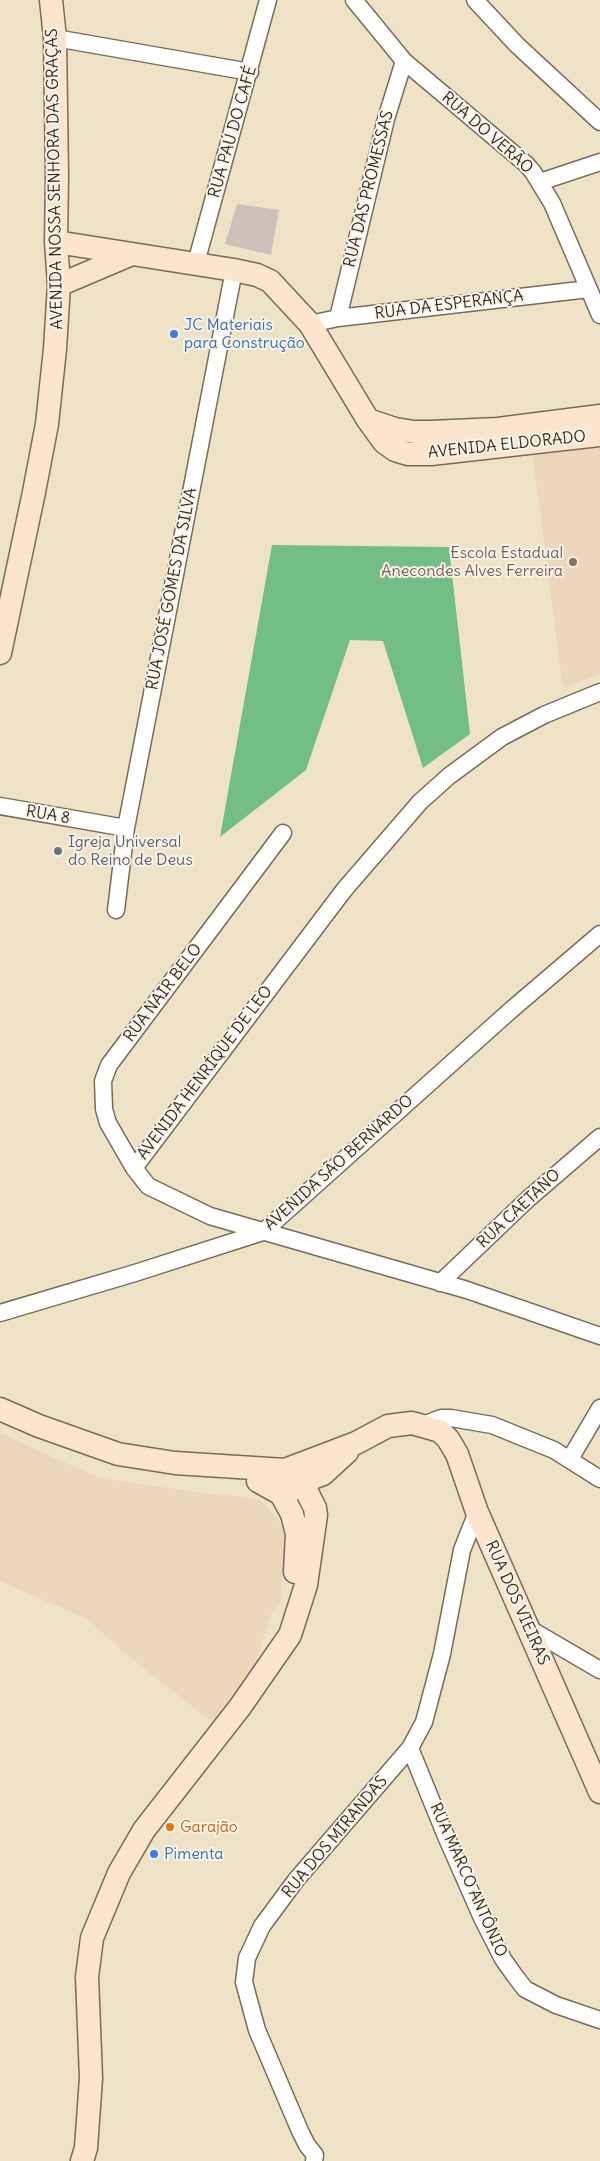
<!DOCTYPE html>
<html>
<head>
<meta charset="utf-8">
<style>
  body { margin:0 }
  canvas { display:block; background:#eee3c6 }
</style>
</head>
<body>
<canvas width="600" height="2161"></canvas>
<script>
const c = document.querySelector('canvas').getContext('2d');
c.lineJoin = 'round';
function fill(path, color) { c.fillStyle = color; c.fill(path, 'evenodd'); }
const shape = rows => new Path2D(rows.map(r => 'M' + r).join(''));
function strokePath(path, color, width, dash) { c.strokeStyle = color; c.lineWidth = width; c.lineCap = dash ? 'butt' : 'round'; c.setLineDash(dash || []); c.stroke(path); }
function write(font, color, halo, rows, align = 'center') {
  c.font = font + ' Delius,sans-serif'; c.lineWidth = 4; c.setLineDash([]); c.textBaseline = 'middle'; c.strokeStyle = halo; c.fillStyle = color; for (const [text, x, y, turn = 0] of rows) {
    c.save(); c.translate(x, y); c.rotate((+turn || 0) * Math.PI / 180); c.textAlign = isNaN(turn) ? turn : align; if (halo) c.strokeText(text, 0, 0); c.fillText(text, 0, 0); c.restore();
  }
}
fill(shape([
  [600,444,600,674,563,688,532,450],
  [0,1433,99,1478,210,1494,238,1496,261,1501,278,1519,285,1537,280,1603,271,1614,252,1674,212,1722,122,1651,89,1620,0,1581]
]), '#edd7bb');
fill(shape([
  [237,204,279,210,271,255,225,244]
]), '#ccc2b9');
fill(shape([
  [272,545,449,547,470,734,423,768,383,641,350,640,306,770,220,837]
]), '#73be86');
const street = shape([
  [354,0,404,61,526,164,533,172,552,203,600,315],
  [475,0,517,45,600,122],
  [55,38,250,72],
  [540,182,600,162],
  [196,263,268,0],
  [338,318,386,119,404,61],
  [310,324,338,318,589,289],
  [600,692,544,715,502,737,449,776,420,802,344,890,134,1168,148,1186,210,1216,467,1290,600,1336],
  [0,806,126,828],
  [116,910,126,828,234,270],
  [134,1168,108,1123,104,1109,103,1081,109,1065,283,833],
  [440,1283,528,1199,600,1137],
  [0,1313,135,1273,263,1232,511,1010,600,934],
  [423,1425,441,1418,451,1418,492,1425,554,1450,600,1479],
  [570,1459,600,1408],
  [528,1628,600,1670],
  [410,1748,445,1834,482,1918,503,1959,515,1976,525,1989,556,2005,600,2020],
  [314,2161,315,2155,307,2145,300,2131,257,2030,244,1982,247,1958,262,1926,296,1880,410,1748,424,1722,442,1654,462,1550,477,1512]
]);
const secondary = shape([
  [56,242,234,270,257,275,270,281,310,324,368,420,384,442,395,450,408,454,431,454,600,435],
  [59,285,132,254],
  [368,420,395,429,414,432,430,432,498,429,600,416],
  [0,653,34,492,47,424,55,349,59,285,56,242,57,176,55,38,51,0],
  [0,1409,39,1426,118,1454,175,1463,285,1470,300,1478,315,1508,316,1515,306,1585,290,1635,240,1707,144,1830,119,1873,92,1938,87,1977,91,2078,86,2148,82,2161],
  [258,1481,281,1494,292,1514,297,1534,295,1572],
  [272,1488,278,1477,285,1470,356,1443,388,1426,412,1423,440,1431,448,1439,457,1454,477,1512,600,1792],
  [292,1490,302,1482,323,1474,347,1452]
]);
strokePath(street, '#7a6b59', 19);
strokePath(secondary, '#7a6b59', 25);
strokePath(street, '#fff', 16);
strokePath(secondary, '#fce5cf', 22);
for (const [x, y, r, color] of [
  [174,334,5,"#3f7fe0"],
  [573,562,5,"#8d6e63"],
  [58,851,5,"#6b7280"],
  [170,1827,5,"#e8710a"],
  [154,1854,5,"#3f7fe0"]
]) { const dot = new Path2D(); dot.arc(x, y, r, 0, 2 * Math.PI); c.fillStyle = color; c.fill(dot); strokePath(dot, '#f7f3e8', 2); }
write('16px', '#3b2a1e', '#f7f3e8', [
  ["RUA PAÚ DO CAFÉ",233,132,-74],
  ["RUA DO VERÃO",487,133,41],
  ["AVENIDA NOSSA SENHORA DAS GRAÇAS",55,179,-91],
  ["RUA DAS PROMESSAS",369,189,-76],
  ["RUA DA ESPERANÇA",449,305,-7],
  ["AVENIDA ELDORADO",507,445,-6],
  ["RUA JOSÉ GOMES DA SILVA",172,589,-79],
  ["RUA 8",48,815,10],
  ["RUA NAIR BELO",163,993,-53],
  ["AVENIDA HENRÍQUE DE LEO",205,1073,-53],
  ["AVENIDA SÃO BERNARDO",339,1163,-42],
  ["RUA CAETANO",519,1209,-43],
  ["RUA DOS VIEIRAS",517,1603,66],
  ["RUA DOS MIRANDAS",335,1837,-50],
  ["RUA MARCO ANTÔNIO",468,1880,66]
]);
write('16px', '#366cbe', '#f7f3e8', [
  ["JC Materiais",184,325],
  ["para Construção",184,343],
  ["Pimenta",164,1854]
], 'left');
write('16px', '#785e54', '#f7f3e8', [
  ["Escola Estadual",563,553],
  ["Anecondes Alves Ferreira",563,571]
], 'right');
write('16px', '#5b616d', '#f7f3e8', [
  ["Igreja Universal",68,842],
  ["do Reino de Deus",68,860]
], 'left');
write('16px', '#c56008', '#f7f3e8', [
  ["Garajão",180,1827]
], 'left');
</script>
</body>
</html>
